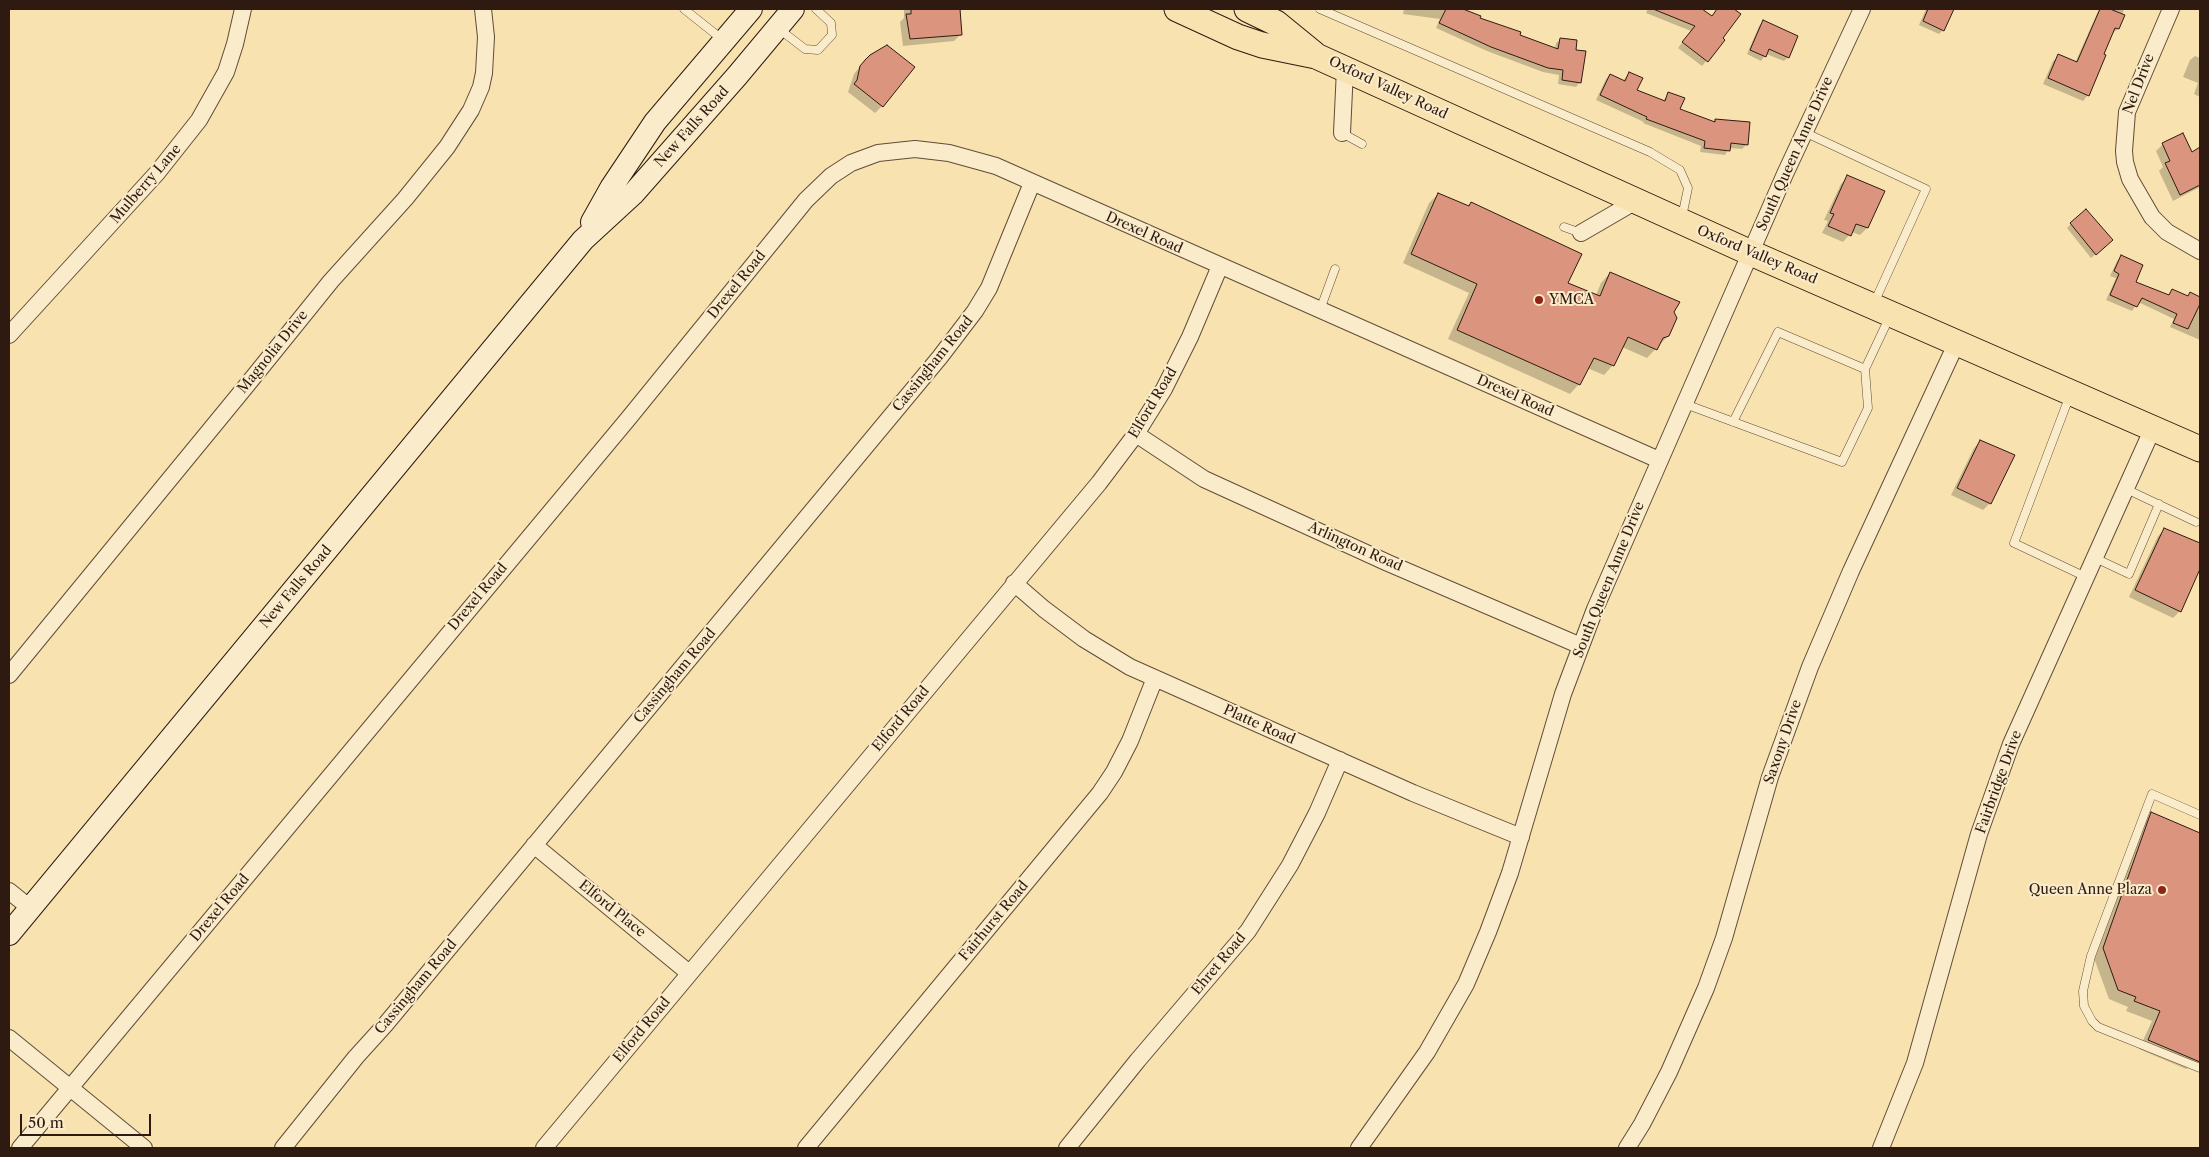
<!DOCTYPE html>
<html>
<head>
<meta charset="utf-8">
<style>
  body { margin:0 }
  #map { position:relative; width:2209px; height:1157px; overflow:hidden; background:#f8e2af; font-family:"Libre Caslon Text",serif }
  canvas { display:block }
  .frame { position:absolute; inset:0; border:10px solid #2f1a11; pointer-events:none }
  .scale { position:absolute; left:20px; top:1114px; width:131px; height:22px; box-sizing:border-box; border:2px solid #2f1a11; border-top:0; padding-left:6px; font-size:15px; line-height:18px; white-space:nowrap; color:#2f1a11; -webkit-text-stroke:4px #faeccb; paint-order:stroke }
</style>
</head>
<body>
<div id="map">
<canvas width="2209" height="1157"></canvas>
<div class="frame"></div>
<div class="scale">50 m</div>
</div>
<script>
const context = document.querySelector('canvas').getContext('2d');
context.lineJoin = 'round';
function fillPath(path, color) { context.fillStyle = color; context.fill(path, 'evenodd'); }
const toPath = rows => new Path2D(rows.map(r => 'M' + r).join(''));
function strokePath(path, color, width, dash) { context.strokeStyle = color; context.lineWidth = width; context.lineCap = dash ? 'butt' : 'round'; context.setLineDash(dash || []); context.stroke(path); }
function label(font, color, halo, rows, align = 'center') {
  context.font = font + ' "Libre Caslon Text",serif'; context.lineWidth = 4; context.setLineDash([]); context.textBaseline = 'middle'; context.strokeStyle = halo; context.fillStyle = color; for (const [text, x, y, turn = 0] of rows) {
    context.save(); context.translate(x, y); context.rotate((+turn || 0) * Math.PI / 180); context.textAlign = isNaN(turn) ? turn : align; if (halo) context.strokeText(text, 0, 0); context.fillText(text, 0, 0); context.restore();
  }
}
const shadow = toPath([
  [904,9,959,9,961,34,954,41,903,46,900,22,904,18],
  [1404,9,1460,9,1479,17,1478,19,1555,49,1556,43,1561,39,1574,51,1580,82,1576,87,1558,84,1559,75,1543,72,1487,51,1436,28,1440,19,1403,14],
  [1648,9,1700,9,1711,17,1718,9,1732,9,1739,15,1721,38,1724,40,1702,66,1678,48,1691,31,1646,13],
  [1926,9,1952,9,1943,30,1939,34,1919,25],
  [2099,9,2124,9,2118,29,2111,34,2088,95,2083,101,2043,84,2053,61,2059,56,2075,63],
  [1763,22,1788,57,1784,61,1766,54,1761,61,1747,54,1759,26],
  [2195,56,2200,58,2200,97,2194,94,2198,83,2183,77,2190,60],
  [863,63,882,106,875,113,848,92,854,74],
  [1629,73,1635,91,1663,101,1669,93,1679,110,1713,123,1715,120,1747,144,1742,149,1729,148,1725,155,1700,152,1701,146,1643,123,1644,122,1596,100,1606,79,1610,75,1623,81],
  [2163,144,2191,153,2198,150,2200,156,2200,187,2173,201,2159,171,2163,167,2156,151],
  [1848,177,1867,228,1860,235,1852,232,1843,242,1822,233,1828,221,1824,220,1841,184],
  [1438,194,1467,207,1471,203,1567,283,1596,295,1601,283,1610,273,1673,312,1668,336,1647,358,1622,347,1613,365,1604,375,1587,368,1579,384,1570,394,1448,339,1469,293,1403,263,1429,203],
  [2071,224,2107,244,2091,258,2067,228],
  [2121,257,2134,282,2167,296,2173,290,2187,297,2191,294,2200,298,2200,340,2170,327,2174,319,2138,302,2132,311,2106,300,2116,278,2110,276,2117,261],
  [1981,441,1990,503,1983,510,1951,495,1974,448],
  [2165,529,2200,544,2200,565,2180,611,2173,618,2129,597,2158,536],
  [2152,813,2200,834,2200,1063,2186,1069,2139,1049,2152,1021,2126,1011,2128,1007,2109,999,2094,958,2142,823]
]);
const building = toPath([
  [911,9,960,9,962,35,910,39,906,14,911,14,911,9],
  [1446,9,1463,9,1481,16,1480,18,1521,32,1520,35,1558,49,1560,38,1577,40,1576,50,1586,51,1581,83,1562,80,1563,70,1548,68,1491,47,1439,23,1446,9],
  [1653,9,1702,9,1712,16,1717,9,1734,9,1741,14,1723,38,1725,40,1708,62,1682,42,1695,26,1653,9],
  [1928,9,1954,9,1944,31,1923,21,1928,9],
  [2100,9,2110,9,2125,15,2119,29,2115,28,2104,54,2106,55,2089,96,2048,78,2058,54,2077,62,2100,9],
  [1763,20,1798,36,1789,58,1769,49,1766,57,1750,50,1763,20],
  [887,45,915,67,883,107,854,84,857,80,860,66,865,60,870,55,887,45],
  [1629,72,1643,78,1637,90,1665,101,1668,92,1685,98,1680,109,1715,122,1715,119,1750,122,1748,145,1731,143,1730,151,1704,148,1705,141,1646,119,1647,117,1600,95,1610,74,1625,81,1629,72],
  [2183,133,2192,152,2200,147,2200,185,2180,195,2165,163,2170,161,2162,143,2183,133],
  [1847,175,1885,191,1868,228,1856,224,1851,236,1828,226,1834,214,1830,213,1847,175],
  [1438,193,1469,206,1471,202,1582,254,1568,283,1600,296,1610,272,1680,302,1674,312,1677,318,1669,336,1663,338,1657,350,1628,337,1614,366,1594,358,1580,385,1457,330,1477,284,1411,254,1438,193],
  [2086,209,2113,240,2096,255,2070,223,2086,209],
  [2121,255,2143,265,2136,282,2169,295,2172,289,2188,296,2190,292,2200,297,2200,304,2188,329,2173,323,2177,314,2142,298,2137,307,2110,295,2119,274,2114,271,2121,255],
  [1980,440,2015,455,1991,504,1957,488,1980,440],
  [2164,528,2200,543,2200,569,2181,612,2135,590,2164,528],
  [2151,812,2200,833,2200,1062,2148,1040,2160,1011,2134,1001,2136,997,2118,990,2103,948,2151,812]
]);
const lane = toPath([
  [684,9,723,40],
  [1320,9,1650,152,1680,170,1688,188,1682,217],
  [779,29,805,49,818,50,832,35,831,23,816,9],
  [1804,132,1926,189,1874,303],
  [1342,133,1362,144],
  [1564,227,1581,233],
  [1320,310,1335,269],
  [2070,395,2014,543,2086,577],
  [1685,404,1842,462,1868,408,1865,369,1890,316],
  [1733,422,1778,332,1865,369],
  [2126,489,2196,522],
  [2095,558,2129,574,2159,504],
  [2200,815,2152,794,2091,956,2083,991,2084,1006,2092,1021,2098,1027,2200,1068]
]);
const street = toPath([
  [2171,9,2127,112,2124,151,2125,162,2130,179,2152,217,2167,232,2200,251],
  [1342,133,1345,69],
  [1581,233,1636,201],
  [9,335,157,173,199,120,226,72,235,44,243,9],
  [1136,434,1204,479,1388,563,1581,646],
  [1014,583,1044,609,1084,639,1130,667,1413,793,1521,837],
  [9,675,247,385,331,281,405,199,447,147,471,110,481,87,484,73,486,37,483,9],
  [534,845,689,973],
  [9,891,30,908],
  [9,1038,144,1148],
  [20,1148,628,419,806,200,831,176,851,163,878,153,915,149,949,153,996,166,1659,460],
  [283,1148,356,1057,385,1025,940,357,975,311,989,288,1032,183],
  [544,1148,1099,483,1136,434,1164,389,1190,337,1220,266],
  [806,1148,1100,793,1114,772,1130,741,1155,678],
  [1067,1148,1138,1060,1248,931,1290,865,1317,813,1340,760],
  [1359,1148,1427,1052,1466,984,1488,932,1510,873,1563,694,1595,609,1785,174,1862,9],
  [1627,1148,1642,1124,1669,1072,1706,988,1724,938,1770,777,1810,667,1851,571,1957,342],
  [1881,1148,1915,1063,1979,834,2011,744,2153,428]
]);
const secondary = toPath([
  [592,222,611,188,655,122,751,9],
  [9,934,583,240,633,194,737,76,793,9]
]);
const primary = toPath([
  [1177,9,1238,37,1262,45,1316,56,1751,253,2200,449],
  [1247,9,1276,23,1314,54]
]);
const markers = [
  [1539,300,5,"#8f2418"],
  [2162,890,5,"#8f2418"]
];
const streetNames = [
  ["Nel Drive",2139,84,-69],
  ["Oxford Valley Road",1388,88,25],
  ["New Falls Road",692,127,-48],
  ["South Queen Anne Drive",1795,154,-66],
  ["Mulberry Lane",146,184,-49],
  ["Drexel Road",1144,233,24],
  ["Oxford Valley Road",1757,255,23],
  ["Drexel Road",737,285,-51],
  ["Magnolia Drive",273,352,-51],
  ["Cassingham Road",933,364,-51],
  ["Drexel Road",1515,396,24],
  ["Elford Road",1153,403,-59],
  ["Arlington Road",1355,547,24],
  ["South Queen Anne Drive",1609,580,-68],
  ["New Falls Road",296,587,-50],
  ["Drexel Road",478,597,-50],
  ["Cassingham Road",675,676,-50],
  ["Elford Road",901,719,-50],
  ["Platte Road",1259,725,24],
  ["Saxony Drive",1783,742,-71],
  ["Fairbridge Drive",1999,782,-70],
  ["Drexel Road",220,908,-50],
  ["Elford Place",612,909,39],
  ["Fairhurst Road",994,921,-50],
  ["Ehret Road",1219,964,-50],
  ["Cassingham Road",416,987,-50],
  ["Elford Road",642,1030,-50]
];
const poiNames = [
  ["YMCA",1549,300],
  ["Queen Anne Plaza",2152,890,"right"]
];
fillPath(shadow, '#0003');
fillPath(building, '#db957e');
strokePath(building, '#2f1a11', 1);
strokePath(lane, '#614c38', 9);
strokePath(street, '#614c38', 18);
strokePath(secondary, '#2f1a11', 24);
strokePath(primary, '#2f1a11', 27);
strokePath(lane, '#faeccb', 8);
strokePath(street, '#faeccb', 16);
strokePath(secondary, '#faeccb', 22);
strokePath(primary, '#f8e2af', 25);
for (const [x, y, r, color] of markers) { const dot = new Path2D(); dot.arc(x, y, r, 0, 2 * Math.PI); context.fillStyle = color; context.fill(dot); strokePath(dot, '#faeccb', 2); }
label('14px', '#2f1a11', '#faeccb', streetNames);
label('14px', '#2f1a11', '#faeccb', poiNames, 'left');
</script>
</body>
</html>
